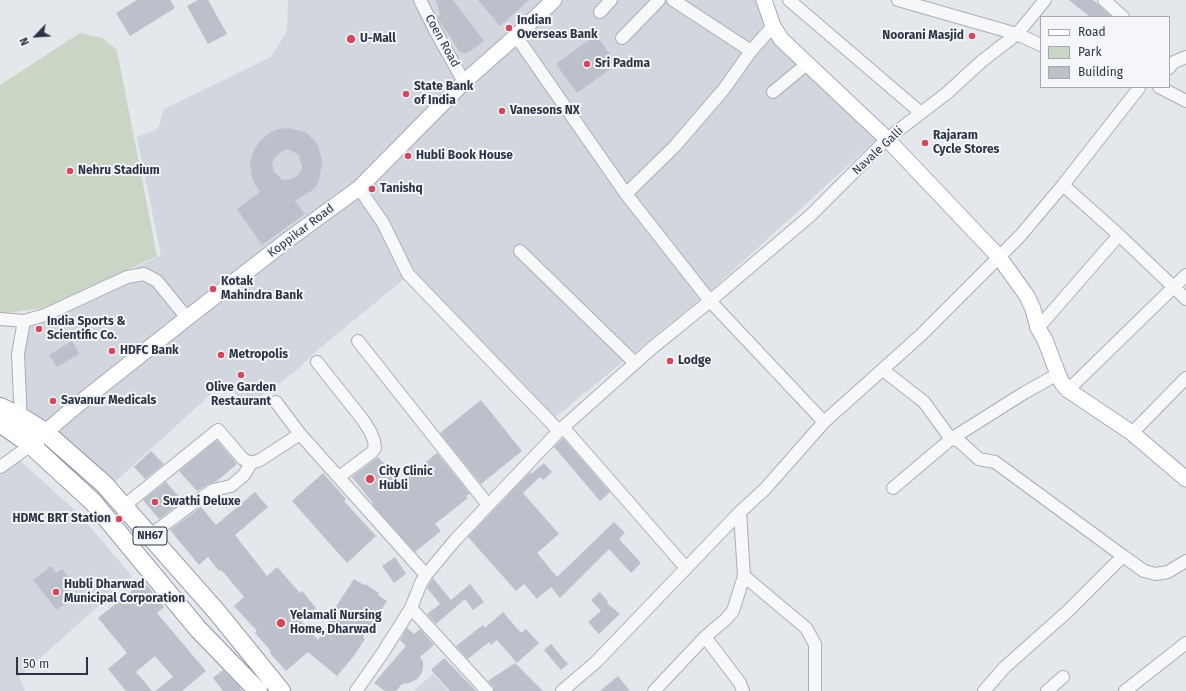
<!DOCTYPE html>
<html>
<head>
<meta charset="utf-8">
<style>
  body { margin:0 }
  #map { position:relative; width:1186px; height:691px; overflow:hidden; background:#e4e7ec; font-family:"Fira Sans",sans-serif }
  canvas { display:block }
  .legend { position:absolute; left:1040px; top:16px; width:130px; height:72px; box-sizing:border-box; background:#f4f6f9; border:1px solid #a4a8b1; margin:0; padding:5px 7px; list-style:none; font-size:12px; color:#2b3445 }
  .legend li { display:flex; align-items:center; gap:8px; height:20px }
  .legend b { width:20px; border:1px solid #a4a8b1 }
  .north { position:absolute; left:16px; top:16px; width:40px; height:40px; -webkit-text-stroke:3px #f4f6f9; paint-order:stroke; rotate:245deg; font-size:11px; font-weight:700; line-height:16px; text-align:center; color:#2b3445 }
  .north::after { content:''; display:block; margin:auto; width:14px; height:18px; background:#2b3445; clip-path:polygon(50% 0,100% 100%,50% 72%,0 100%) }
  .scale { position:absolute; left:16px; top:657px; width:72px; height:18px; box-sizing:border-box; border:2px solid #2b3445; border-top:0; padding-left:5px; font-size:12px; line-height:14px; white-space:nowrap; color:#2b3445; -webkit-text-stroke:3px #f4f6f9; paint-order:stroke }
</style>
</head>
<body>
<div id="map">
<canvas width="1186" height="691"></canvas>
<ul class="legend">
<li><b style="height:5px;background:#fff"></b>Road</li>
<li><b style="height:11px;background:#c9d6c5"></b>Park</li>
<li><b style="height:11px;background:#bbc0ca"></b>Building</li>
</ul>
<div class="north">N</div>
<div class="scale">50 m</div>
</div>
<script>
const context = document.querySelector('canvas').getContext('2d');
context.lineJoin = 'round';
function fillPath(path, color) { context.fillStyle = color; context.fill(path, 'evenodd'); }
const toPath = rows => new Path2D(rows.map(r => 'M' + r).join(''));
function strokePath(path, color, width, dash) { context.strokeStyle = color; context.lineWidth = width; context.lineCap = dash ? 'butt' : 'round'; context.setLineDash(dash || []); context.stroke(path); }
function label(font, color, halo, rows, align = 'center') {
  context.font = font + ' "Fira Sans",sans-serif'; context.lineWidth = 4; context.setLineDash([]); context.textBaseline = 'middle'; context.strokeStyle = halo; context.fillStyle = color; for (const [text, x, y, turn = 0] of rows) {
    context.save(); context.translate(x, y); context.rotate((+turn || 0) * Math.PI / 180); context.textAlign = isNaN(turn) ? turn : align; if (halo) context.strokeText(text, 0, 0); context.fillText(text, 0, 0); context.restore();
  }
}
const built = toPath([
  [288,0,762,0,767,13,878,138,715,287,554,418,414,271,321,347,298,369,248,406,224,382,115,482,57,438,22,405,22,356,32,315,105,283,161,255,137,137,158,129,164,109,271,57,287,31],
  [16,457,78,513,132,576,19,677,25,691,0,691,0,471],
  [433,674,448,691,414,691]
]);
const green = toPath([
  [80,33,102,38,117,50,157,256,50,307,0,314,0,85]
]);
const building = toPath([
  [137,0,170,0,175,8,130,36,116,13],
  [198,0,208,0,227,34,208,44,187,6],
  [436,0,453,0,484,41,469,52,466,53,460,52,437,17,440,15],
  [478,0,529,0,500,26],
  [1069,0,1093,0,1112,17,1090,17],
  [596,35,617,64,577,93,556,64],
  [288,128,305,132,315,141,318,146,322,161,320,176,317,185,311,191,295,201,305,214,262,245,237,209,260,192,253,181,251,172,250,162,253,152,259,142,268,134,277,129],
  [288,149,299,155,302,167,301,171,297,176,292,179,283,180,274,172,272,163,274,158,279,154,282,151],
  [72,341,79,354,57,367,49,355],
  [481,400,522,451,481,484,440,433],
  [563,438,610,492,600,501,554,447],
  [217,440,237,464,217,481,209,484,197,491,179,471],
  [151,451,164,464,145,479,134,467],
  [437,453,470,494,466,496,468,498,435,524,441,531,415,552,372,504,373,503,352,477,378,457,401,482],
  [544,463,552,472,543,480,540,477,523,493,559,534,537,553,557,577,614,522,625,533,619,539,641,563,631,573,609,549,560,598,551,587,537,599,524,584,516,591,468,537,530,472,531,474],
  [323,473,346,499,344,501,376,536,347,563,292,501],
  [166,482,183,501,159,519,143,500],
  [255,492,268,507,235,535,267,576,277,567,300,593,302,591,316,608,301,621,318,640,338,610,335,608,354,579,364,585,365,584,379,593,378,595,387,601,363,637,365,639,353,657,337,676,308,652,286,671,270,653,271,651,255,633,257,631,234,606,244,597,225,574,221,570,219,571,208,557,199,565,170,530,201,507,216,525],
  [395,557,406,574,394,583,382,566],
  [51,566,56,573,62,569,73,583,66,588,73,597,57,610,33,580],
  [433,578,451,600,470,584,484,602,473,610,465,599,436,624,427,614,440,604,427,588],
  [144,581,164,607,157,613,206,671,182,691,155,691,173,677,155,656,136,672,152,691,126,691,108,669,127,653,98,618],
  [600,592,608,602,607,603,620,614,599,634,588,622,601,611,591,600],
  [503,612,521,633,526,629,539,643,517,663,497,640,491,645,489,642,468,659,456,646,483,625,485,628],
  [407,628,414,634,420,629,434,645,420,657,423,662,423,669,421,674,417,679,409,683,402,684,396,691,385,691,374,683,406,646,400,640],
  [551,644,568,664,561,670,544,650],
  [444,658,452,666,476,691,450,691,431,670],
  [515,663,543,691,494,691,493,686,488,681],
  [223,670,239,686,242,691,223,691,213,678],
  [618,676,630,691,600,691]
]);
const minor = toPath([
  [420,0,435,30,464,82],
  [673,0,751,51],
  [789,0,921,113],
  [898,0,1017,34,1041,45],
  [1104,0,1123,17],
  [600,12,611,0],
  [516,36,626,194,710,301,824,422],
  [622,38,659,0],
  [1169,68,1174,62,1186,57],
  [1159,87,1186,101],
  [773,92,808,63],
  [1063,185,1119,235,1186,299],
  [359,188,383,223,408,274,559,431],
  [626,194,675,146,724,89,751,51,773,26],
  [520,251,635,363],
  [0,319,24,321,45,315,127,277,144,274,157,281,187,318],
  [1038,328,1119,235],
  [358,341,488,505],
  [317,362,363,420,371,433,374,441,375,448,371,453,339,477],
  [883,370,924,402,951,439,959,441,979,459,995,462,1123,556],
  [1068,390,1186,275],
  [276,402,300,434,426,575],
  [21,423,18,354,24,321],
  [563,427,686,568],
  [1132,433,1186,378],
  [0,467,31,445],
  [893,488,951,439,1024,393,1058,374],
  [124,506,218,430,243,459,251,463,260,460,300,434],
  [149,536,192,504,213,490,231,486,244,475,251,463],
  [744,576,806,628,815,644,815,691],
  [411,608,487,691],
  [705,637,740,683,743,691],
  [356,691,382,654,411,608,421,583,426,575,456,539,559,431,652,348,710,301,811,215,887,139,947,93,982,61,1017,34,1045,0],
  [562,691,596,662,740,512],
  [654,691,705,637,726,619,733,611,744,576,740,512,765,489,824,422,921,335,1020,236,1063,185,1139,88],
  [984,691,1005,667,1068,611,1123,556,1144,571,1156,574,1168,572,1186,561],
  [1047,691,1063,677],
  [1125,691,1186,643]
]);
const major = toPath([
  [764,0,773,26,781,39,887,139,999,257,1027,296,1033,309,1038,328,1045,340,1058,374,1062,383,1068,390,1132,433,1186,479],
  [38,439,71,410,187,318,289,239,359,188,464,82,516,36,554,0]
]);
const highway = toPath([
  [0,407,21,417,45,432,104,484,217,612,281,691],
  [0,423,31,445,93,502,198,629,258,691]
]);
const markers = [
  [509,28,4,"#d1495b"],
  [972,36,4,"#d1495b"],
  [351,39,5,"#d1495b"],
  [587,64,4,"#d1495b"],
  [406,94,4,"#d1495b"],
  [502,111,4,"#d1495b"],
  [925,143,4,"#d1495b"],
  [408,156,4,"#d1495b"],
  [70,171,4,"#d1495b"],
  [372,189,4,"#d1495b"],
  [213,289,4,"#d1495b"],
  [39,329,4,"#d1495b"],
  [112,351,4,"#d1495b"],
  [221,355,4,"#d1495b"],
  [670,361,4,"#d1495b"],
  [241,375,4,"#d1495b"],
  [53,401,4,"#d1495b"],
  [370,479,5,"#d1495b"],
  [155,502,4,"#d1495b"],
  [119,519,4,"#d1495b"],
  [56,592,4,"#d1495b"],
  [281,623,5,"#d1495b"]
];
const shields = [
  [150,536,34]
];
const shieldNames = [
  ["NH67",150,536]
];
const poiNames = [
  ["Indian",517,21],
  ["Overseas Bank",517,35],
  ["Noorani Masjid",964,36,"right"],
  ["U-Mall",360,39],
  ["Sri Padma",595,64],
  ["State Bank",414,87],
  ["of India",414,101],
  ["Vanesons NX",510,111],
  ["Rajaram",933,136],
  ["Cycle Stores",933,150],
  ["Hubli Book House",416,156],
  ["Nehru Stadium",78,171],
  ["Tanishq",380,189],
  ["Kotak",221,282],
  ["Mahindra Bank",221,296],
  ["India Sports &",47,322],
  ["Scientific Co.",47,336],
  ["HDFC Bank",120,351],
  ["Metropolis",229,355],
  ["Lodge",678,361],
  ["Olive Garden",241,388,"center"],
  ["Restaurant",241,402,"center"],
  ["Savanur Medicals",61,401],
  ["City Clinic",379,472],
  ["Hubli",379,486],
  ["Swathi Deluxe",163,502],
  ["HDMC BRT Station",111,519,"right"],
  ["Hubli Dharwad",64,585],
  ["Municipal Corporation",64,599],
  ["Yelamali Nursing",290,616],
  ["Home, Dharwad",290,630]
];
const streetNames = [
  ["Coen Road",442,41,61],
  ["Navale Galli",878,151,-43],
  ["Koppikar Road",301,231,-37]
];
fillPath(built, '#d2d6de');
fillPath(green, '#c9d6c5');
fillPath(building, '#bbc0ca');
strokePath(minor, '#a9aeb7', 14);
strokePath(major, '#a3abb8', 17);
strokePath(highway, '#8b94a3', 20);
strokePath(minor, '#f7f8fa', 12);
strokePath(major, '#fff', 15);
strokePath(highway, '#fff', 18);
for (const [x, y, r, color] of markers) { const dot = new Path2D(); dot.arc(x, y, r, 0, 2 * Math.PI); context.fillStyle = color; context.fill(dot); strokePath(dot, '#f4f6f9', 1.5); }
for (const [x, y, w] of shields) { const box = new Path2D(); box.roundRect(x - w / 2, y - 9, w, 18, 3); context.fillStyle = '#f4f6f9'; context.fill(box); strokePath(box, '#2b3445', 1); }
label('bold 11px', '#2b3445', null, shieldNames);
label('bold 12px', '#2b3445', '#f4f6f9', poiNames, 'left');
label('12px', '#2b3445', '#f4f6f9', streetNames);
</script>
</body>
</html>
